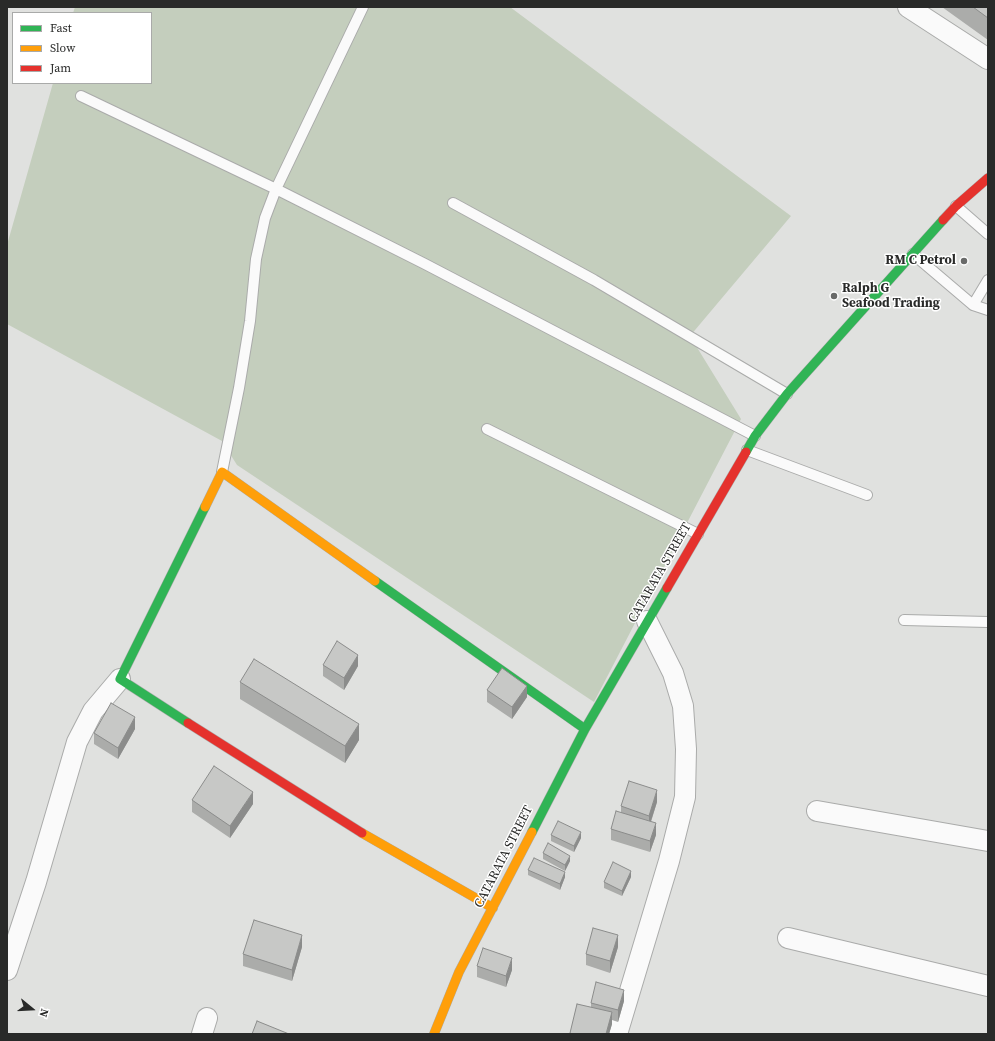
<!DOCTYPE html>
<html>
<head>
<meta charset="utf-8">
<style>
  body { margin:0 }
  #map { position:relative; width:995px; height:1041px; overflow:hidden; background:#e0e1df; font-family:"Source Serif 4",serif }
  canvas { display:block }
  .frame { position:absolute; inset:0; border:8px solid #292a29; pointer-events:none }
  .legend { position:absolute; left:12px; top:12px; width:140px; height:72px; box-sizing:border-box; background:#fff; border:1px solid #a9aaa9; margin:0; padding:5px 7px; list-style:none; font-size:12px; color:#292a29 }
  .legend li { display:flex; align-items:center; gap:8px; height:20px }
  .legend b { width:20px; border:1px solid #a9aaa9 }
  .north { position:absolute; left:12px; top:989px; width:40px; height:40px; -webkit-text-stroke:3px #fff; paint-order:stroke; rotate:108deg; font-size:11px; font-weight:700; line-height:16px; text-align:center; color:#292a29 }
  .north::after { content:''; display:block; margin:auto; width:14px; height:18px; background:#292a29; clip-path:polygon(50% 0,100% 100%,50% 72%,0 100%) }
</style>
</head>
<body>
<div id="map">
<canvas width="995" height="1041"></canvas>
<div class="frame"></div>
<ul class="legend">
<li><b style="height:5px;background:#30b455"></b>Fast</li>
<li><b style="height:5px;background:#ff9f0a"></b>Slow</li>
<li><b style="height:5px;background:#e5322d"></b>Jam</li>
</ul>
<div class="north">N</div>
</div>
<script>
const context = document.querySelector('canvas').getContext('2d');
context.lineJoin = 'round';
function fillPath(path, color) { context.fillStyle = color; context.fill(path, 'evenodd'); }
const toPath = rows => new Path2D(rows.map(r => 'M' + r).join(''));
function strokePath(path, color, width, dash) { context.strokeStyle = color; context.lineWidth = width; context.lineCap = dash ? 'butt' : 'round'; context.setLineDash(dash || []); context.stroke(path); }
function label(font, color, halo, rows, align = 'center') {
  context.font = font + ' "Source Serif 4",serif'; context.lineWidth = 3; context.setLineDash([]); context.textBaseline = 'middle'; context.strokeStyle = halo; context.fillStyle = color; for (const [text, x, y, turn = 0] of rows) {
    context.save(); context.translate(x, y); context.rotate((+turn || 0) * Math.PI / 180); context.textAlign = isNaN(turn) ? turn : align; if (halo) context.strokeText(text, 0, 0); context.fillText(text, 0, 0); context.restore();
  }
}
const green = toPath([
  [75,7,510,7,791,216,690,336,741,419,594,702,237,465,222,441,7,324,7,245,53,83,151,83,151,13,73,13]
]);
const lane = toPath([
  [81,96,276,189,425,264,755,436],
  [453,203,594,280,787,394],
  [956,206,988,234],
  [913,254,973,305,988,310],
  [973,305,988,280],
  [487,429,698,534],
  [747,450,867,495],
  [222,472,239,388,250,321,256,259,265,218,276,189,363,7],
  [904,620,988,622]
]);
const street = toPath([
  [908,7,988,59],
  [817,811,988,841],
  [788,938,988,986],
  [7,970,36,882,77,742,93,711,120,679],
  [202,1034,207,1018],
  [617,1034,669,861,685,797,686,749,683,706,673,673,647,621]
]);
const fast = toPath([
  [746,452,755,436,787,394,943,220],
  [375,581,585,729],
  [188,723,120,679,205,507],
  [532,832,585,729,667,588]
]);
const slow = toPath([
  [205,507,222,472,375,581],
  [362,833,493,908],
  [434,1034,459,972,532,832]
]);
const jam = toPath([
  [943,220,956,206,988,178],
  [667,588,746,452],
  [188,723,362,833]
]);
const wall = toPath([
  [942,7,988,7,988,40],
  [323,665,358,666,344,690,323,676],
  [240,682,359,740,345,763,240,699],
  [487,690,527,697,512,719,487,702],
  [135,729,118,759,94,744,94,733],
  [192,800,253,804,230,838,192,812],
  [657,802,651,822,656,835,650,852,611,840,611,829,621,812,621,806],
  [551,835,581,838,574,852,551,841],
  [543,853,570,861,565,871,543,859],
  [528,870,565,877,560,890,528,875],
  [631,877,622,896,604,888,604,882],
  [302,947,292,981,243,966,243,954],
  [618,947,610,973,586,965,586,954],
  [477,966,512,970,506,987,477,977],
  [624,1001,618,1022,612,1020,612,1024,609,1034,570,1034,577,1004,591,1008,591,1003]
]);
const shadedWall = toPath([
  [358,655,358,666,344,690,344,678],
  [527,686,527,697,512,719,512,707],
  [135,717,135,729,118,759,118,748],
  [359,724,359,740,345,763,345,746],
  [657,790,657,802,649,827,649,816],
  [253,792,253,804,230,838,230,826],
  [656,823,656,835,650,852,650,841],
  [581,832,581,838,574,852,574,846],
  [570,856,570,861,565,871,565,865],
  [631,871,631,877,622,896,622,891],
  [565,872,565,877,560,890,560,884],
  [302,935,302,947,292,981,292,970],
  [618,935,618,947,610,973,610,961],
  [512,958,512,970,506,987,506,976],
  [624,990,624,1001,618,1022,618,1010],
  [612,1012,612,1024,609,1034,606,1034]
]);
const building = toPath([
  [973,7,988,7,988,18,973,7],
  [337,641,358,655,344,678,323,665,337,641],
  [254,659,359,724,345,746,240,682,254,659],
  [502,668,527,686,512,707,487,690,502,668],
  [111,703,135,717,118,748,94,733,111,703],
  [214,766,253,792,230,826,192,800,214,766],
  [629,781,657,790,649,816,621,806,629,781],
  [616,811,656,823,650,841,611,829,616,811],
  [558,821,581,832,574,846,551,835,558,821],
  [548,843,570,856,565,865,543,853,548,843],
  [534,858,565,872,560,884,528,870,534,858],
  [613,862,631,871,622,891,604,882,613,862],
  [254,920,302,935,292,970,243,954,254,920],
  [593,928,618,935,610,961,586,954,593,928],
  [483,948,512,958,506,976,477,966,483,948],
  [596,982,624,990,618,1010,591,1003,596,982],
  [577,1004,612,1012,606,1034,573,1034,570,1033,577,1004],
  [257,1021,289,1034,252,1034,257,1021]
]);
const markers = [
  [964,261,4,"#696a69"],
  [834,296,4,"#696a69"]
];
const poiNames = [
  ["RM C Petrol",956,261],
  ["Ralph G",842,289,"left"],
  ["Seafood Trading",842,304,"left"]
];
const streetNames = [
  ["CATARATA STREET",660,573,-60],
  ["CATARATA STREET",504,857,-63]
];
fillPath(green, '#c4cebd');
strokePath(lane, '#aaabaa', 12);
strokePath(street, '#aaabaa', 22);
strokePath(fast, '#aaabaa', 10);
strokePath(slow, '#aaabaa', 10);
strokePath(jam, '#aaabaa', 10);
strokePath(lane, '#fafafa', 10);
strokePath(street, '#fafafa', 20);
strokePath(fast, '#30b455', 9);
strokePath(slow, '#ff9f0a', 9);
strokePath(jam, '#e5322d', 9);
fillPath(wall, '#abacaa');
fillPath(shadedWall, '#8b8c8b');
fillPath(building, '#c7c8c6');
strokePath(building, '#8b8c8b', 1);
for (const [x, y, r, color] of markers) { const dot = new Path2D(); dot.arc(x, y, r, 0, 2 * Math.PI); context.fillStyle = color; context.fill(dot); strokePath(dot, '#fff', 1.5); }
label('bold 13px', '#292a29', '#fff', poiNames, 'right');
label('13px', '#292a29', '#fff', streetNames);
</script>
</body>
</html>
